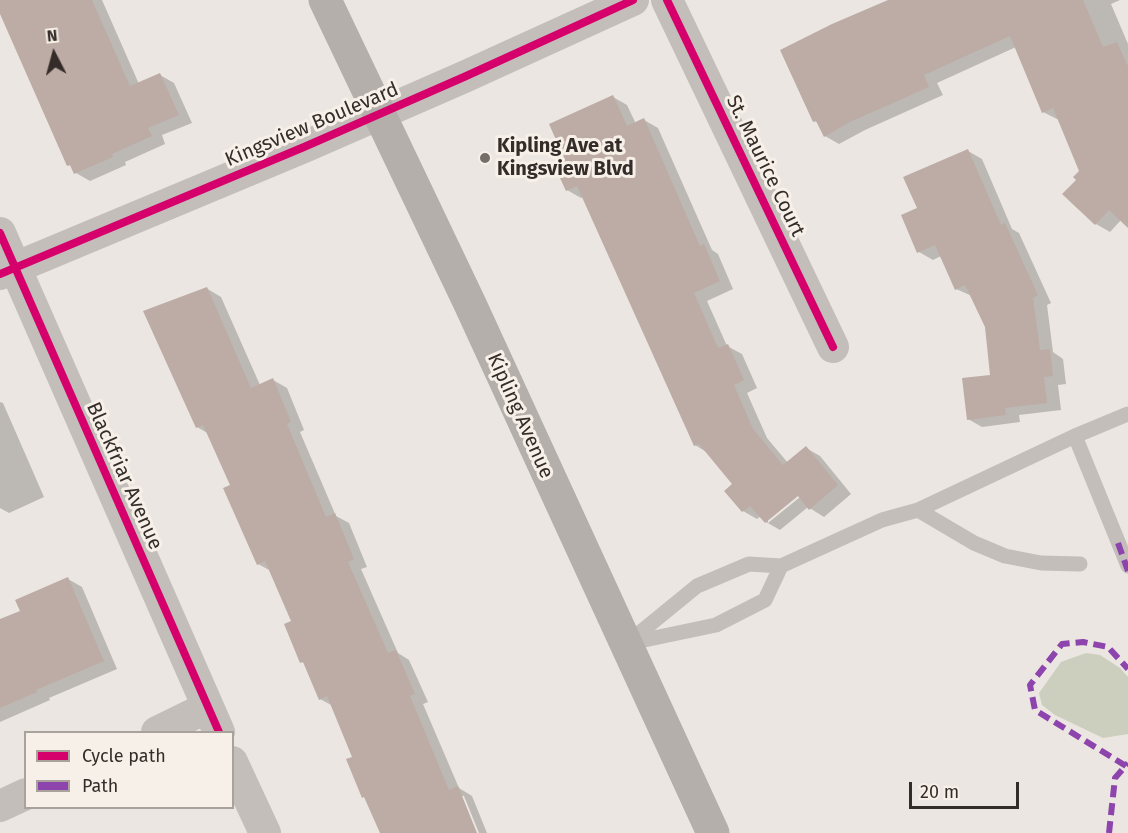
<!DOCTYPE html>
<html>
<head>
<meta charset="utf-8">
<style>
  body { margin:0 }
  #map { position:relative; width:1128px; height:833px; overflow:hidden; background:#ebe6e1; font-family:"Fira Sans",sans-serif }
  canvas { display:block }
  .legend { position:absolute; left:24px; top:731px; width:210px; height:78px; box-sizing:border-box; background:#f7f0e8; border:2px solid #a9a29c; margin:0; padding:8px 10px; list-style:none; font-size:18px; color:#342c29 }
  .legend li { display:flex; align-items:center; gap:12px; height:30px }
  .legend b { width:30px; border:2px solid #a9a29c }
  .north { position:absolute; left:24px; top:24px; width:60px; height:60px; -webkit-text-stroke:4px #f7f0e8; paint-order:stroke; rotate:354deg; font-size:16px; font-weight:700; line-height:24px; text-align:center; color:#342c29 }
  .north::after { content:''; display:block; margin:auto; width:21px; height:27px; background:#342c29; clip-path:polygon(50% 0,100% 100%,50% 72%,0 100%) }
  .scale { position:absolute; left:909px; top:782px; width:110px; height:27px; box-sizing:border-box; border:3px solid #342c29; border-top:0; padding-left:8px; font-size:18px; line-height:21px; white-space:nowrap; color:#342c29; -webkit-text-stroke:4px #f7f0e8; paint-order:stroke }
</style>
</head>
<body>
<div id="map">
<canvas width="1128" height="833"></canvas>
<ul class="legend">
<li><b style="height:8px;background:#d6006c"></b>Cycle path</li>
<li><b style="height:8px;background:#8e44ad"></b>Path</li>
</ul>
<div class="north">N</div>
<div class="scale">20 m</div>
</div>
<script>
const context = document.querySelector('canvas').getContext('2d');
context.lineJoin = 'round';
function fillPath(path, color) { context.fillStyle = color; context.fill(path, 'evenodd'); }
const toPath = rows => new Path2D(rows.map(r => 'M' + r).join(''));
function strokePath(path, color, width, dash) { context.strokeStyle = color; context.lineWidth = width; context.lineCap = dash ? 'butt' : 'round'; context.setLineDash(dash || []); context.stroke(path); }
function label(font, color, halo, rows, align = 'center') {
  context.font = font + ' "Fira Sans",sans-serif'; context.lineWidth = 6; context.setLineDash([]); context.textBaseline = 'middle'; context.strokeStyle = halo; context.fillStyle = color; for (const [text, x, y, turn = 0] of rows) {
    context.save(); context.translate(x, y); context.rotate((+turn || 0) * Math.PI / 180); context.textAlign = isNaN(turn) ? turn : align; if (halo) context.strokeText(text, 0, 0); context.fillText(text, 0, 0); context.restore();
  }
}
const green = toPath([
  [1086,653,1100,655,1120,668,1128,677,1128,734,1103,738,1055,715,1042,705,1039,693,1061,662]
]);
const shadow = toPath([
  [0,0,102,0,139,84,160,75,174,83,192,123,162,135,165,144,125,162,126,165,90,181,76,173,73,167,69,165,0,8],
  [894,0,1120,0,1111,4,1128,44,1128,226,1121,220,1110,232,1096,224,1078,180,1081,171,1059,120,1043,112,1016,47,937,83,943,95,865,130,839,144,825,136,819,123,814,121],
  [613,97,627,105,636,124,644,120,658,128,712,250,718,254,733,289,707,301,727,346,742,354,757,388,747,393,767,438,788,463,806,448,820,456,851,494,824,517,808,507,780,530,766,522,761,516,757,519,743,511,734,485,708,453,695,445,584,196,581,198,567,190,567,161],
  [803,490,805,493,768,523,768,519],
  [968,151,982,159,1012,229,1019,233,1051,303,1047,305,1053,352,1063,359,1066,384,1058,385,1061,410,1019,415,1020,422,982,427,968,419,992,376,986,327,972,296,956,289,941,256,933,260,919,252,919,209],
  [206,288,221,297,260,385,273,380,287,388,304,430,300,432,336,516,349,523,367,567,361,569,398,653,409,660,428,702,423,704,459,788,472,796,487,833,479,833,464,796,460,796,476,833,381,833,354,758,333,706,320,699,306,664,302,662,293,622,271,571,258,564,232,486,209,434,197,427],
  [0,402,3,403,44,497,9,513,0,508],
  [68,579,82,587,117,669,49,698,50,700,0,722,0,621,22,611]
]);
const building = toPath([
  [0,0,92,0,130,86,160,73,179,115,148,128,152,136,112,154,113,157,74,174,70,165,67,166,0,14],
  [888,0,1083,0,1103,47,1117,42,1128,66,1128,228,1109,210,1095,225,1062,194,1076,180,1073,177,1079,171,1053,108,1042,113,1010,36,924,75,929,87,850,122,824,137,816,121,813,122,780,50,832,24],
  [613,95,627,126,644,118,700,246,704,244,720,281,694,293,718,348,728,344,744,380,734,385,753,429,783,465,806,446,838,485,809,510,798,496,765,523,750,506,742,512,724,491,732,484,699,444,694,446,577,186,566,191,554,165,565,160,549,124],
  [968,149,1001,225,1005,223,1038,295,1033,298,1040,350,1050,349,1053,376,1044,377,1047,403,1005,408,1006,415,967,420,962,378,990,375,985,327,965,285,955,290,935,245,917,253,901,215,917,208,903,177],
  [207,287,251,388,273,378,291,422,287,424,326,517,335,513,354,559,348,562,388,653,396,650,415,694,410,696,449,790,458,786,477,833,380,833,364,797,362,798,346,759,352,757,327,696,319,700,303,662,300,663,284,624,291,621,265,561,257,565,223,488,230,485,203,425,196,428,143,311],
  [68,577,104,661,36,690,37,692,0,708,0,619,20,611,15,600]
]);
const lane = toPath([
  [1075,436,1128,566],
  [918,510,974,543,1005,556,1041,563,1080,564],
  [630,643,716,625,765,600,781,566],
  [626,644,697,586,749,564,781,566,882,520,918,510,1075,436,1128,414]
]);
const street = toPath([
  [667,0,833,347],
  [0,233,219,732],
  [0,274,304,147,464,77,633,0],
  [157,732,208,707],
  [232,762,265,833],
  [0,806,26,794]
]);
const secondary = toPath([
  [325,0,470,304,713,833]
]);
const quiet = toPath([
  [1118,543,1128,571],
  [1126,766,1035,710,1030,685,1062,644,1083,642,1108,647,1128,669],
  [1109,833,1115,778,1128,763]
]);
const cycleway = toPath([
  [667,0,833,347],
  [0,233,219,732],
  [0,274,304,147,464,77,633,0]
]);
const markers = [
  [485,158,6,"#746d69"]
];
const streetNames = [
  ["Kingsview Boulevard",312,125,-23],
  ["St. Maurice Court",765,166,64],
  ["Kipling Avenue",520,416,66],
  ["Blackfriar Avenue",124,476,66]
];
const poiNames = [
  ["Kipling Ave at",497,146],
  ["Kingsview Blvd",497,169]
];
fillPath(green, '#cccfbd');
fillPath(shadow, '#0003');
fillPath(building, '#bcaca5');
strokePath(lane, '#c3beba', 15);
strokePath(street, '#c3beba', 32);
strokePath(secondary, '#b4afab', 33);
strokePath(quiet, '#8e44ad', 6, [12, 6]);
strokePath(cycleway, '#d6006c', 8);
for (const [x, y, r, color] of markers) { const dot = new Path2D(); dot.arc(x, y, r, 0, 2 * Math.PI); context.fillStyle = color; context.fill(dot); strokePath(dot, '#f7f0e8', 2); }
label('20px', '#342c29', '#f7f0e8', streetNames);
label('bold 20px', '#342c29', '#f7f0e8', poiNames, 'left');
</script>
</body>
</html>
